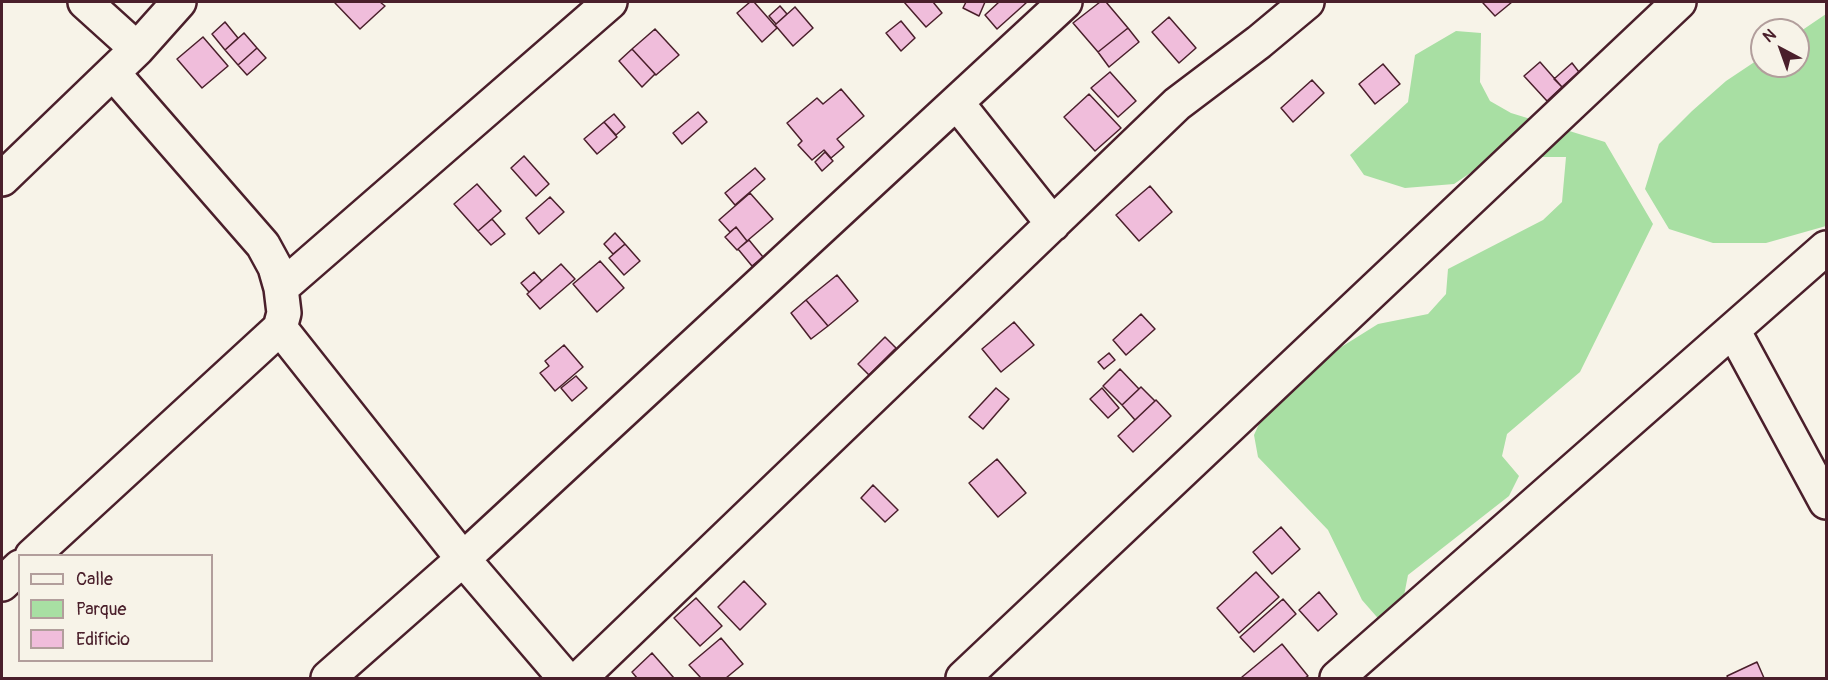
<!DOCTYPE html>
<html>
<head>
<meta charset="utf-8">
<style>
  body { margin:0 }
  #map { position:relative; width:1828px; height:680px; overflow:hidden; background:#f7f3e8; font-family:Pangolin,sans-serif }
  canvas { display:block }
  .frame { position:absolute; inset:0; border:3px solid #4a1f2b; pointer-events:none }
  .legend { position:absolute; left:18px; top:554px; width:195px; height:108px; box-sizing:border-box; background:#f7f3e8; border:2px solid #b29e9c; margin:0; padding:8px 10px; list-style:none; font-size:18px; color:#4a1f2b }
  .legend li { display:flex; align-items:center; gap:12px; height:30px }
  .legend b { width:30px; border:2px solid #b29e9c }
  .north { position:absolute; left:1750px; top:18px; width:60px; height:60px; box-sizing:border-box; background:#f7f3e8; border:2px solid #b29e9c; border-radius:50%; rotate:319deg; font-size:16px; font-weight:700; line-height:24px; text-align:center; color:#4a1f2b }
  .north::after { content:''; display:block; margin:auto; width:21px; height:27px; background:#4a1f2b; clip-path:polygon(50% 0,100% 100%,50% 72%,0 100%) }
</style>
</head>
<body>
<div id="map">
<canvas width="1828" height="680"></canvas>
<div class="frame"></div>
<ul class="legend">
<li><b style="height:8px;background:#f7f3e8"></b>Calle</li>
<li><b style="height:16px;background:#a8dfa3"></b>Parque</li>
<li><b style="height:16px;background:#f0bddb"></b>Edificio</li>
</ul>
<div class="north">N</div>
</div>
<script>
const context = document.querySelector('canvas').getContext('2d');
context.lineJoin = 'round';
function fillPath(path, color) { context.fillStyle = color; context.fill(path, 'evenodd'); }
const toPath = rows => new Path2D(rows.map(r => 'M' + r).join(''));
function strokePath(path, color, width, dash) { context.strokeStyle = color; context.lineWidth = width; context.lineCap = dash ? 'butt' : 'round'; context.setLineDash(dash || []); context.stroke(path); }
const green = toPath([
  [1826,14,1826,226,1766,243,1713,243,1669,229,1645,189,1659,144,1692,111,1726,81,1762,57,1762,66,1798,66,1798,33],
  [1456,31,1481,33,1480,82,1490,101,1511,113,1605,142,1653,224,1580,372,1507,434,1502,456,1519,476,1509,496,1408,575,1397,632,1390,632,1362,600,1328,530,1258,457,1254,435,1264,413,1338,349,1378,324,1428,314,1446,294,1448,269,1543,220,1562,202,1566,157,1494,157,1454,184,1405,188,1364,175,1350,155,1408,102,1415,55]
]);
const building = toPath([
  [337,2,380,2,385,6,360,29,335,3,337,2],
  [750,2,754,2,777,28,762,42,737,13,750,2],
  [904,2,933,2,942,13,926,27,904,2],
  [966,2,985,2,979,16,963,8,966,2],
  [999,2,1024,2,1026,3,997,29,985,15,999,2],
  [1100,2,1106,2,1128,28,1098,52,1073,23,1100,2],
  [1485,2,1512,2,1495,16,1483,3,1485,2],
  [780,6,787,14,776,24,769,16,780,6],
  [795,7,813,28,793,46,775,25,795,7],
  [1169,17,1196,48,1179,63,1152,32,1169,17],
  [901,21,915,38,901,51,886,33,901,21],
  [225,22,238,38,225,50,212,34,225,22],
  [1128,28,1139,42,1109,67,1098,52,1128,28],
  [655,29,679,55,656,75,632,49,655,29],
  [244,33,257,48,238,65,225,50,244,33],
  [203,37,228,66,202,88,177,59,203,37],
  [257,48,266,58,247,75,238,65,257,48],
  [632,49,655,74,642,87,619,61,632,49],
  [1540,62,1562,87,1547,101,1524,76,1540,62],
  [1572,63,1579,72,1562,87,1554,79,1572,63],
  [1383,64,1400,84,1375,104,1359,84,1383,64],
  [1110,72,1136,101,1118,117,1091,88,1110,72],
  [1312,80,1324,93,1293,122,1281,108,1312,80],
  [841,89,864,116,837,139,844,147,831,158,824,150,812,160,798,145,802,141,787,123,817,98,823,104,841,89],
  [1089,94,1121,128,1095,151,1064,117,1089,94],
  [698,112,707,122,682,144,673,133,698,112],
  [614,114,625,127,616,135,604,122,614,114],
  [604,122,617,137,597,154,584,139,604,122],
  [825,152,833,161,822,171,815,162,825,152],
  [524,156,549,184,536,196,511,168,524,156],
  [755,168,765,179,735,205,725,193,755,168],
  [477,184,501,211,478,231,454,204,477,184],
  [1150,186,1172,212,1139,241,1116,215,1150,186],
  [750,193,773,219,747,241,736,227,730,232,719,220,750,193],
  [550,197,564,212,539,234,526,218,550,197],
  [492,219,505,234,491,245,478,231,492,219],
  [736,227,747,241,737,250,725,237,736,227],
  [615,233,625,244,613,254,604,244,615,233],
  [749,240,763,257,752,266,738,249,749,240],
  [625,244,640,261,624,275,609,258,625,244],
  [600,261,624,288,597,312,573,284,600,261],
  [561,264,575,279,540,309,527,294,561,264],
  [534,272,542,281,529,292,521,283,534,272],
  [837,275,858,301,828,326,806,300,837,275],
  [806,300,828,326,811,339,791,313,806,300],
  [1141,314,1155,329,1126,355,1113,340,1141,314],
  [1014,322,1034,345,1001,372,982,349,1014,322],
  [885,337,896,348,869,375,858,364,885,337],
  [564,345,583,367,555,391,540,373,549,366,545,361,564,345],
  [1109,353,1115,360,1104,369,1098,362,1109,353],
  [1120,369,1139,389,1122,405,1103,386,1120,369],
  [576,376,587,388,572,401,561,388,576,376],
  [1141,387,1155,401,1135,420,1122,405,1141,387],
  [996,388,1009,399,983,429,969,417,996,388],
  [1102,388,1119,408,1108,418,1090,399,1102,388],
  [1156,400,1171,416,1133,452,1118,436,1156,400],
  [997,459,1026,493,998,517,969,483,997,459],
  [873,485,898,510,885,522,861,498,873,485],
  [1281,527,1300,549,1272,574,1253,552,1281,527],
  [1256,572,1279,597,1239,633,1217,608,1256,572],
  [744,581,766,604,740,630,718,607,744,581],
  [1319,592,1337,614,1318,631,1299,610,1319,592],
  [696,598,722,626,700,646,674,618,696,598],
  [1283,599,1296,614,1254,652,1240,637,1283,599],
  [721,638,743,664,726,678,701,678,689,665,721,638],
  [1282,644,1308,676,1305,678,1244,678,1242,677,1282,644],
  [652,653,674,678,637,678,632,672,652,653],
  [1757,662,1764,678,1728,678,1727,676,1757,662]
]);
const minor = toPath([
  [85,2,137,49],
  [113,73,263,245,275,267,281,288,284,313,280,328,463,559,565,678],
  [957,103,1053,224],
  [2,179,137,49,179,2],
  [281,288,610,2],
  [1733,330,1826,502],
  [32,556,280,328],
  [2,584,20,567],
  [328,678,463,559,1065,2],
  [580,678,1177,104,1259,42,1307,2],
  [963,678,1679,2],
  [1337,678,1826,248]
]);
fillPath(green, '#a8dfa3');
fillPath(building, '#f0bddb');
strokePath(building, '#4a1f2b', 1.5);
strokePath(minor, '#4a1f2b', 38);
strokePath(minor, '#f7f3e8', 33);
</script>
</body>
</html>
